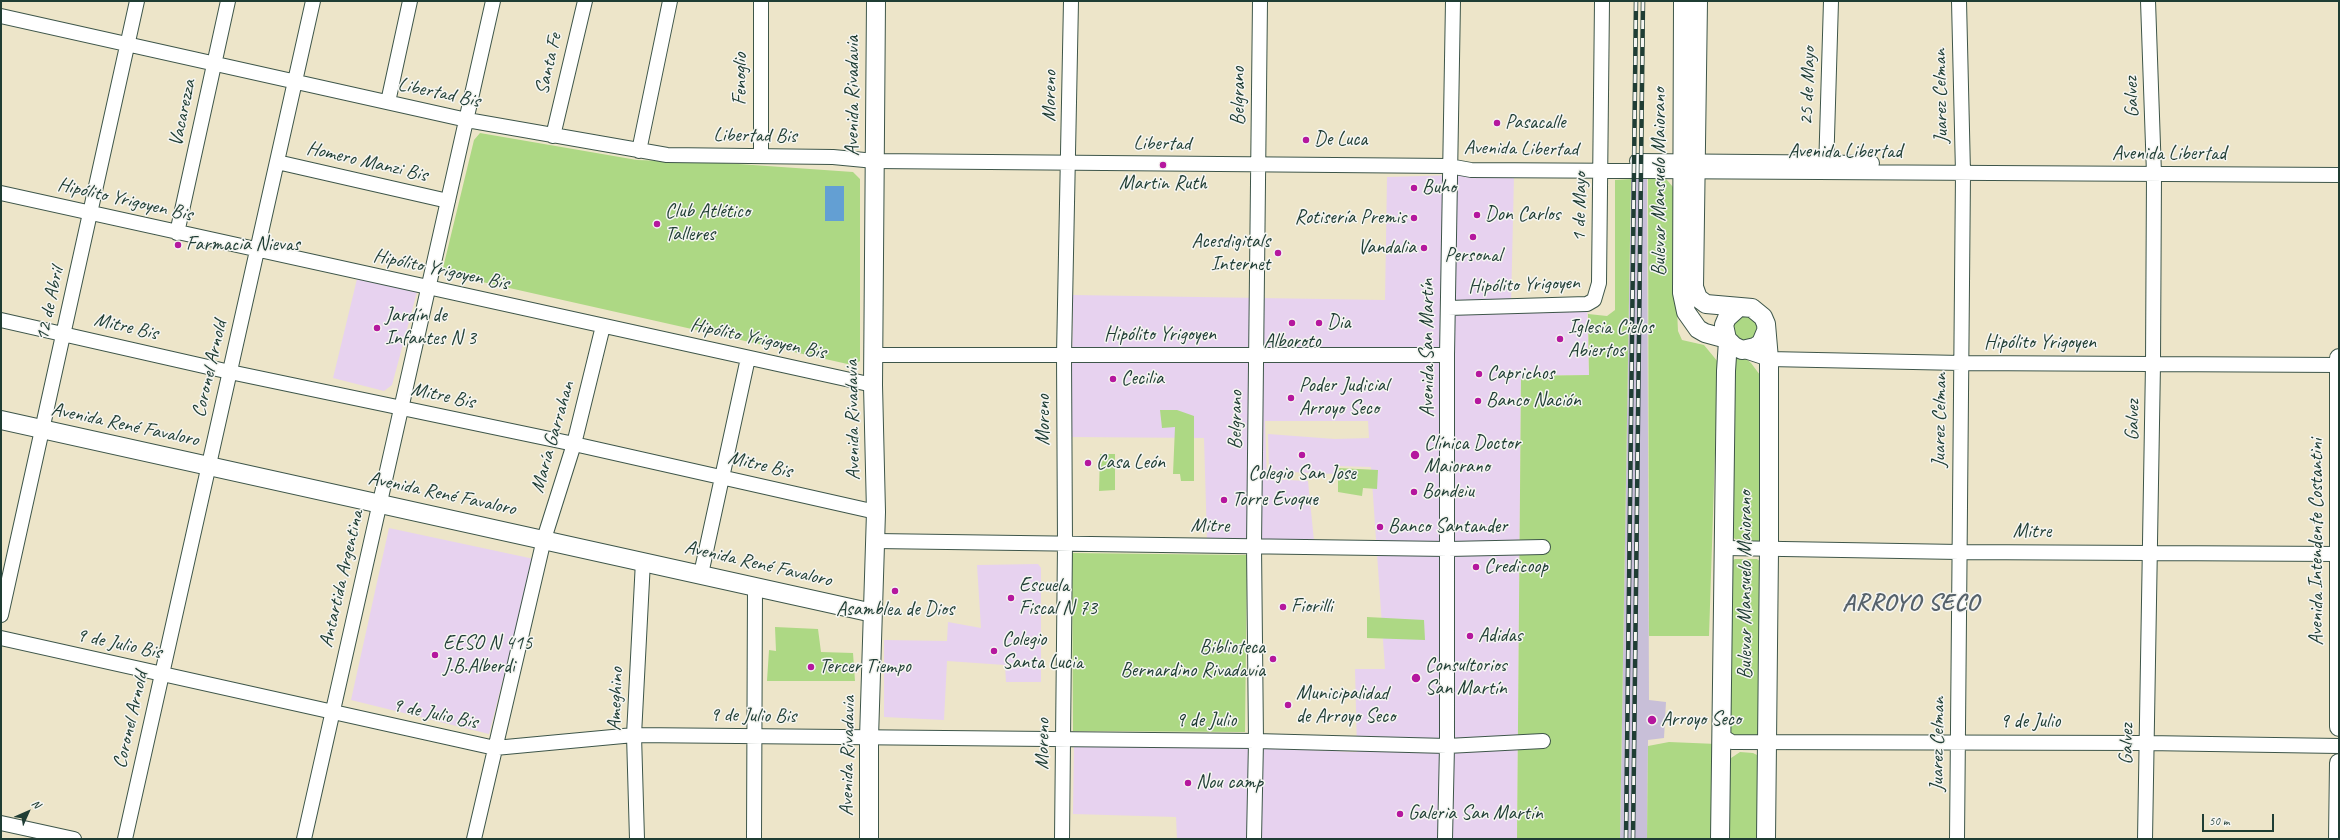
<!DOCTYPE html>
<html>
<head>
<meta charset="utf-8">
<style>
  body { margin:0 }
  #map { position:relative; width:2340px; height:840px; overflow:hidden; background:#ede5c9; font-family:Caveat,sans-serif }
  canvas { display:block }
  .frame { position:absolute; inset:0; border:2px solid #1f3d34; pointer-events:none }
  .north { position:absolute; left:8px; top:792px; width:40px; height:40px; -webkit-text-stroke:3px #f6f6f2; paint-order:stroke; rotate:45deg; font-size:11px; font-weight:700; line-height:16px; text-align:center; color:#1f3d34 }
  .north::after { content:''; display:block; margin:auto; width:14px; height:18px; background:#1f3d34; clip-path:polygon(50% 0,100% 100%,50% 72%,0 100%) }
  .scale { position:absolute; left:2202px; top:814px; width:72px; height:18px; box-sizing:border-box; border:2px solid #1f3d34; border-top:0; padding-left:5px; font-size:12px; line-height:14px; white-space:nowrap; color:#1f3d34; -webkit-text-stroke:3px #f6f6f2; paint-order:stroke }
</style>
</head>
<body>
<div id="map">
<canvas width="2340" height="840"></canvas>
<div class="frame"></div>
<div class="north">N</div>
<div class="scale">50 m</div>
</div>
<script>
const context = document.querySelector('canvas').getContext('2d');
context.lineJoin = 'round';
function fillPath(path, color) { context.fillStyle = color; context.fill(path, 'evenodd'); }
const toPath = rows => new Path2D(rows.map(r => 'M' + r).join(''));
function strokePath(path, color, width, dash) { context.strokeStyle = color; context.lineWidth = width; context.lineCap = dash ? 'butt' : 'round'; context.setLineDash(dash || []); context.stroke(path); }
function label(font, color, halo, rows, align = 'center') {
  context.font = font + ' Caveat,sans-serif'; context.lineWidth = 3; context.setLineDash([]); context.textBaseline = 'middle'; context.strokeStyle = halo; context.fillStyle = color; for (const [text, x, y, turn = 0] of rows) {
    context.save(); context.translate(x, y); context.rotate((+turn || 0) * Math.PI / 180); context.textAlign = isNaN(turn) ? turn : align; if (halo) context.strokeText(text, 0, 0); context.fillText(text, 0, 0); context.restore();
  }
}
const built = toPath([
  [1494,174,1514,175,1511,306,1587,304,1589,375,1521,376,1517,839,1177,839,1176,817,1073,814,1074,740,1357,752,1355,669,1385,669,1371,467,1335,466,1334,474,1269,471,1268,434,1335,439,1369,438,1368,421,1265,421,1267,479,1308,481,1314,541,1207,540,1204,438,1071,437,1073,295,1385,300,1387,177],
  [357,279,417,292,392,385,384,391,333,378],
  [389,528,534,559,489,734,351,700],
  [1038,564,1041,568,1041,682,1006,682,1005,665,947,661,944,720,884,717,884,640,947,641,948,622,981,628,977,565]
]);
const industrial = toPath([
  [1631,179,1647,179,1649,700,1666,702,1664,738,1648,740,1647,839,1620,839]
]);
const green = toPath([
  [480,133,637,160,724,163,853,172,860,179,860,361,852,365,447,274,443,268,474,140],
  [1631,179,1620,839,1517,839,1521,376,1589,375,1588,314,1607,316,1615,310,1615,180],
  [1648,179,1666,179,1673,187,1672,289,1677,310,1678,331,1682,340,1704,345,1718,362,1709,636,1649,636],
  [1743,312,1760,325,1752,341,1738,340,1730,324],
  [1736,357,1744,357,1751,363,1760,375,1763,389,1761,540,1756,542,1740,542,1732,537,1731,361],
  [1160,410,1177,410,1194,416,1194,481,1181,481,1180,474,1173,474,1175,427,1162,428],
  [1100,454,1115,454,1115,490,1099,491],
  [1338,468,1378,470,1377,489,1363,488,1362,496,1338,492],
  [1072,553,1247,555,1245,732,1073,731],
  [1735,559,1757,559,1761,562,1759,736,1740,738,1728,733,1730,562],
  [1367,617,1424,620,1425,640,1367,638],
  [775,627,818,629,821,652,853,653,855,681,767,681,769,650,776,651],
  [1669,742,1717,744,1716,839,1647,839,1648,746],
  [1740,752,1753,753,1759,756,1761,839,1724,839,1727,773,1731,758]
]);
const water = toPath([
  [825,186,844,186,844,221,825,221]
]);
const minor = toPath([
  [761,1,761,156],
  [1,16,467,120,667,155,833,157,875,161,1449,166,1471,170,2339,175],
  [388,102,410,1],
  [553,136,585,1],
  [639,151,670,1],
  [1637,161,1872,163],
  [277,162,448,201],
  [1826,171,1831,1],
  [1,193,873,385],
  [177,233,228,1],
  [1448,308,1587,304,1594,300,1599,283,1602,1],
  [1,320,230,372,574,444,876,512],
  [1742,350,1769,359,1961,363,2339,365],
  [874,355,1447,355],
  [876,541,1448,549,1543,547],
  [1725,548,1959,552,2339,554],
  [701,574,748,358],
  [1,615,137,1],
  [1,638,495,748,634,735,1256,741,1447,746,1543,741],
  [1722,736,1732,742,2146,743,2339,746],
  [1,823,74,839],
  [125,839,313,1],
  [304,839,493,1],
  [474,839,544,539,574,444,603,326],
  [637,839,634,735,643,561],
  [754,839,755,586],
  [1062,839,1065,544,1064,355,1071,1],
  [1254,839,1256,741,1254,546,1260,1],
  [1445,839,1447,746,1447,355,1453,1],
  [1957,839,1963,173,1959,1],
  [2145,839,2153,364,2154,174,2148,1]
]);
const major = toPath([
  [1683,1,1682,293,1686,312,1698,329,1705,333,1727,339],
  [1698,1,1694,287,1698,298,1706,304,1752,308,1763,317,1766,324,1769,359,1769,550,1766,839],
  [1738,308,1727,318,1724,325,1727,339,1734,346,1742,350,1755,347,1761,343,1766,331],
  [2339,358,2339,727],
  [1,420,873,613],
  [869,839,869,738,876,512,873,385,876,1],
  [1720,839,1726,371,1728,341],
  [2338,839,2339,763]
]);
const rail = toPath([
  [1626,839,1636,1],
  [1633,839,1643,1]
]);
const markers = [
  [1497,123,4,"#b5179e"],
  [1306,140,4,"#b5179e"],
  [1163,165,4,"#b5179e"],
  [1414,188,4,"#b5179e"],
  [1477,215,4,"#b5179e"],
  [1414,218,4,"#b5179e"],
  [657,224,4,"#b5179e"],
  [1473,237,4,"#b5179e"],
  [178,245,4,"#b5179e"],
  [1424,248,4,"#b5179e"],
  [1278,253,4,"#b5179e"],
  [1292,323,4,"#b5179e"],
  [1319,323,4,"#b5179e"],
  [377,328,4,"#b5179e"],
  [1560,339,4,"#b5179e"],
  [1479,374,4,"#b5179e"],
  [1113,379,4,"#b5179e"],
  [1291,398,4,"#b5179e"],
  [1478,401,4,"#b5179e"],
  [1302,455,4,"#b5179e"],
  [1415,455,5,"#b5179e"],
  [1088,463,4,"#b5179e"],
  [1414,492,4,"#b5179e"],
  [1224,500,4,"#b5179e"],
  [1380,527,4,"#b5179e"],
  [1476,567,4,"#b5179e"],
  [895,591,4,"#b5179e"],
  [1011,598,4,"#b5179e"],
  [1283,607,4,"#b5179e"],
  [1470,636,4,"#b5179e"],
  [994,651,4,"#b5179e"],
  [435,655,4,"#b5179e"],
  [1273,659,4,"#b5179e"],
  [811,667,4,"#b5179e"],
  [1416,678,5,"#b5179e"],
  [1288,705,4,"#b5179e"],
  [1652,720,5,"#b5179e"],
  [1188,783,4,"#b5179e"],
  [1400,814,4,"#b5179e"]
];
const streetNames = [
  ["Santa Fe",549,64,-77],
  ["Fenoglio",741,79,-90],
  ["25 de Mayo",1808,86,-88],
  ["Libertad Bis",439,93,12],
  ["Avenida Rivadavia",853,96,-90],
  ["Moreno",1050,96,-89],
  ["Belgrano",1239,96,-90],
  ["Juarez Celman",1941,96,-91],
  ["Galvez",2132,97,-92],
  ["Vacarezza",183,113,-78],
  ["Libertad Bis",755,136,1],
  ["Libertad",1162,144,1],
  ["Avenida Libertad",1521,149,1],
  ["Avenida Libertad",1845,152],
  ["Avenida Libertad",2169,154],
  ["Homero Manzi Bis",367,162,13],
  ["Bulevar Mansuelo Maiorano",1660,182,-90],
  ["Hipólito Yrigoyen Bis",125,200,13],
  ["1 de Mayo",1580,207,-89],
  ["Hipólito Yrigoyen Bis",441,270,12],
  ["Hipólito Yrigoyen",1524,285,-2],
  ["12 de Abril",50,304,-78],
  ["Mitre Bis",126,327,13],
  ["Hipólito Yrigoyen",1160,335],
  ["Hipólito Yrigoyen Bis",758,339,12],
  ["Hipólito Yrigoyen",2040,343],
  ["Avenida San Martín",1428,348,-90],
  ["Coronel Arnold",210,369,-77],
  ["Mitre Bis",443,396,12],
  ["Avenida Rivadavia",853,420,-91],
  ["Moreno",1044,420,-90],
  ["Belgrano",1236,420,-89],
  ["Juarez Celman",1940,420,-89],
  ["Galvez",2133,420,-89],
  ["Avenida René Favaloro",125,425,12],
  ["María Garrahan",553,437,-74],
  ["Mitre Bis",760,465,13],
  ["Avenida René Favaloro",442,494,12],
  ["Mitre",1210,526,1],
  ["Mitre",2032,532],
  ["Avenida Intendente Costantini",2317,542,-90],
  ["Avenida René Favaloro",758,564,13],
  ["Antartida Argentina",342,579,-77],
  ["Bulevar Mansuelo Maiorano",1746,585,-90],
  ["9 de Julio Bis",119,644,12],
  ["Ameghino",616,699,-88],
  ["9 de Julio Bis",435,714,12],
  ["9 de Julio Bis",753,716,1],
  ["Coronel Arnold",131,720,-77],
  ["9 de Julio",1206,721],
  ["9 de Julio",2030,722],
  ["Moreno",1043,744,-89],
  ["Juarez Celman",1938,744,-89],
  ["Galvez",2127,744,-89],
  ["Avenida Rivadavia",848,756,-89]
];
const poiNames = [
  ["Pasacalle",1505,123],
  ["De Luca",1314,140],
  ["Martin Ruth",1163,184,"center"],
  ["Buho",1422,188],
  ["Club Atlético",665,212],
  ["Talleres",665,235],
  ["Don Carlos",1485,215],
  ["Rotisería Premis",1406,218,"right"],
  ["Acesdigitals",1270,242,"right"],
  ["Internet",1270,265,"right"],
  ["Farmacia Nievas",186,245],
  ["Vandalia",1416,248,"right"],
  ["Personal",1473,256,"center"],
  ["Jardín de",385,316],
  ["Infantes N 3",385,339],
  ["Dia",1327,323],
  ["Iglesia Cielos",1568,328],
  ["Abiertos",1568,351],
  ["Alboroto",1292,342,"center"],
  ["Caprichos",1487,374],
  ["Cecilia",1121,379],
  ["Poder Judicial",1299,386],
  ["Arroyo Seco",1299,409],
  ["Banco Nación",1486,401],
  ["Clínica Doctor",1424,444],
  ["Maiorano",1424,467],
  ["Casa León",1096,463],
  ["Colegio San Jose",1302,474,"center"],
  ["Bondeiu",1422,492],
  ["Torre Evoque",1232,500],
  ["Banco Santander",1388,527],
  ["Credicoop",1484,567],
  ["Escuela",1019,586],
  ["Fiscal N 73",1019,609],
  ["Fiorilli",1291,607],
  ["Asamblea de Dios",895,610,"center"],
  ["Adidas",1478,636],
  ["Colegio",1002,640],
  ["Santa Lucia",1002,663],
  ["EESO N 415",443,644],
  ["J.B.Alberdi",443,667],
  ["Biblioteca",1265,648,"right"],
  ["Bernardino Rivadavia",1265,671,"right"],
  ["Consultorios",1425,666],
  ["San Martín",1425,689],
  ["Tercer Tiempo",819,667],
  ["Municipalidad",1296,694],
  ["de Arroyo Seco",1296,717],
  ["Arroyo Seco",1661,720],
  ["Nou camp",1196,783],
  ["Galeria San Martín",1408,814]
];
const districtNames = [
  ["ARROYO SECO",1911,604]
];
fillPath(built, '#e7d2ef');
fillPath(industrial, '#c8bfd8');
fillPath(green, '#add884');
fillPath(water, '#639fd3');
strokePath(minor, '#3e564a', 16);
strokePath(major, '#3e564a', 20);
strokePath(minor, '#fff', 14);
strokePath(major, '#fff', 18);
strokePath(rail, '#1f3d34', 4.5);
strokePath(rail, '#f6f6f2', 3, [9]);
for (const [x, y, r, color] of markers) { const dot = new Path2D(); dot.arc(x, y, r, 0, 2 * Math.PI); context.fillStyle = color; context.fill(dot); strokePath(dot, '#f6f6f2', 1.5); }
label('20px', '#1f3d34', '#f6f6f2', streetNames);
label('20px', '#1f3d34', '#f6f6f2', poiNames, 'left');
context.letterSpacing = '1px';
label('bold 24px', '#56626b', '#f6f6f2', districtNames);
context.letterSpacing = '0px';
</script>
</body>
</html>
